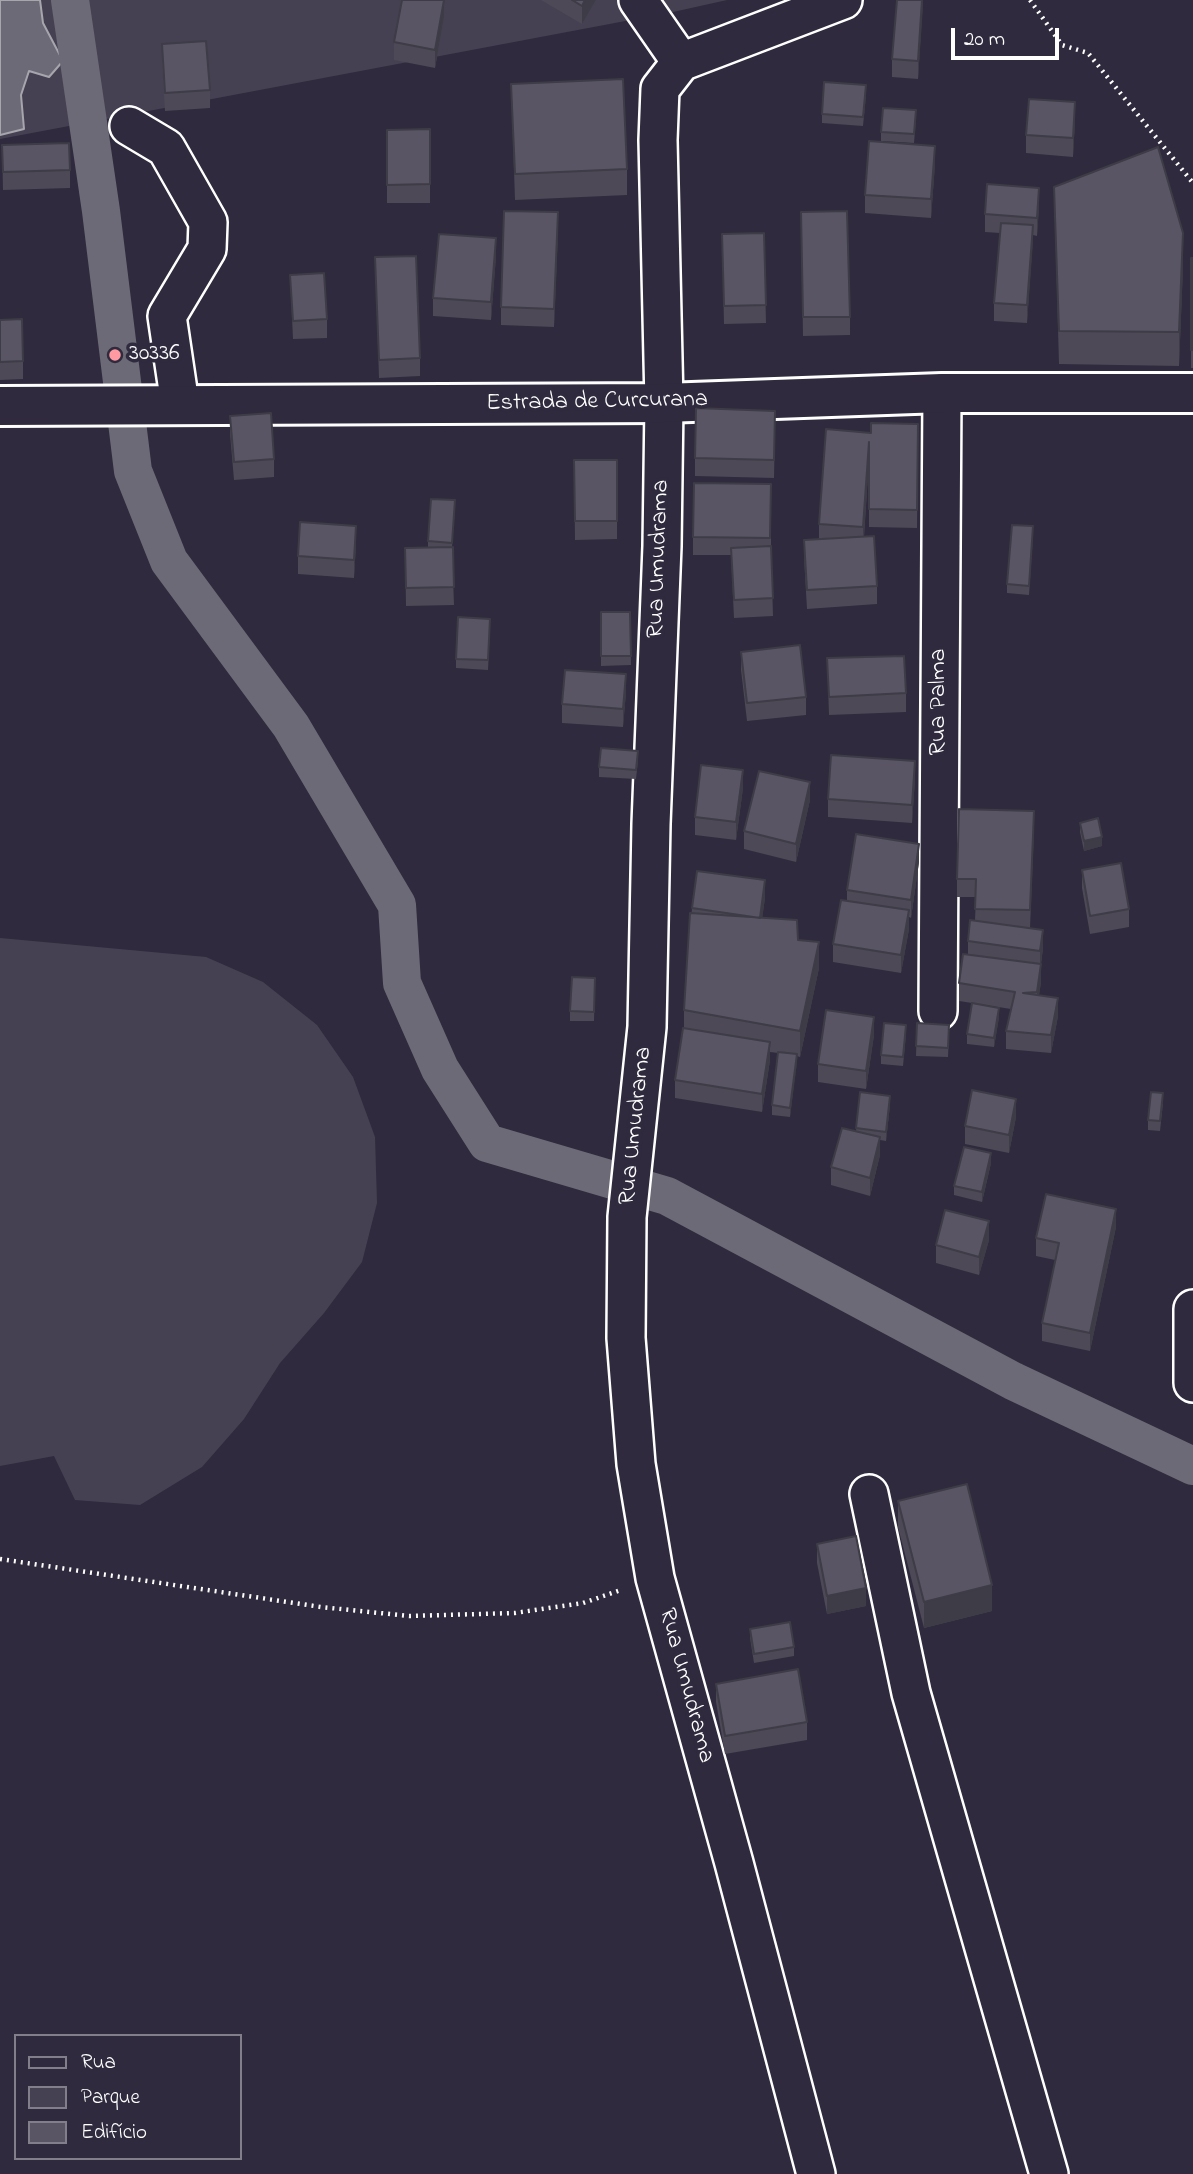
<!DOCTYPE html>
<html>
<head>
<meta charset="utf-8">
<style>
  body { margin:0 }
  #map { position:relative; width:1193px; height:2174px; overflow:hidden; background:#2f2a3d; font-family:"Indie Flower",sans-serif }
  canvas { display:block }
  .legend { position:absolute; left:14px; top:2034px; width:228px; height:126px; box-sizing:border-box; background:#2f2a3d; border:2px solid #827f8b; margin:0; padding:9px 12px; list-style:none; font-size:21px; color:#fff }
  .legend li { display:flex; align-items:center; gap:14px; height:35px }
  .legend b { width:35px; border:2px solid #827f8b }
  .scale { position:absolute; left:951px; top:28px; width:108px; height:32px; box-sizing:border-box; border:4px solid #fff; border-top:0; padding-left:9px; font-size:21px; line-height:24px; white-space:nowrap; color:#fff; -webkit-text-stroke:5px #2f2a3d; paint-order:stroke }
</style>
</head>
<body>
<div id="map">
<canvas width="1193" height="2174"></canvas>
<ul class="legend">
<li><b style="height:9px;background:#2f2a3d"></b>Rua</li>
<li><b style="height:19px;background:#464152"></b>Parque</li>
<li><b style="height:19px;background:#595564"></b>Edifício</li>
</ul>
<div class="scale">20 m</div>
</div>
<script>
const context = document.querySelector('canvas').getContext('2d');
context.lineJoin = 'round';
function fillPath(path, color) { context.fillStyle = color; context.fill(path, 'evenodd'); }
const toPath = rows => new Path2D(rows.map(r => 'M' + r).join(''));
function strokePath(path, color, width, dash) { context.strokeStyle = color; context.lineWidth = width; context.lineCap = dash ? 'butt' : 'round'; context.setLineDash(dash || []); context.stroke(path); }
function label(font, color, halo, rows, align = 'center') {
  context.font = font + ' "Indie Flower",sans-serif'; context.lineWidth = 7; context.setLineDash([]); context.textBaseline = 'middle'; context.strokeStyle = halo; context.fillStyle = color; for (const [text, x, y, turn = 0] of rows) {
    context.save(); context.translate(x, y); context.rotate((+turn || 0) * Math.PI / 180); context.textAlign = isNaN(turn) ? turn : align; if (halo) context.strokeText(text, 0, 0); context.fillText(text, 0, 0); context.restore();
  }
}
const green = toPath([
  [0,0,727,0,673,12,0,139],
  [0,938,206,957,263,982,317,1025,353,1077,375,1137,377,1203,362,1262,324,1313,280,1363,244,1419,202,1467,140,1505,75,1500,54,1456,0,1466]
]);
const water = toPath([
  [0,0,40,0,43,23,63,61,49,77,29,71,21,95,24,129,0,135,0,0]
]);
const canal = toPath([
  [70,0,101,211,133,471,169,561,291,726,397,905,402,983,440,1069,487,1143,667,1196,1013,1381,1193,1466]
]);
const path = toPath([
  [1030,0,1062,45,1088,53,1193,183],
  [0,1559,321,1607,409,1616,515,1613,583,1603,621,1590]
]);
const minor = toPath([
  [638,0,681,62],
  [681,62,660,89,658,140,664,403,662,546,651,824,647,1027,627,1217,626,1338,636,1464,655,1578,734,1863,816,2174],
  [681,62,843,0],
  [129,126,166,148,208,222,207,249,167,316,180,404],
  [938,1011,942,393],
  [1193,1309,1193,1383],
  [869,1494,911,1693,1049,2174]
]);
const primary = toPath([
  [0,406,664,403,942,393,1193,393]
]);
const wall = toPath([
  [541,0,596,0,582,24],
  [923,0,918,79,892,77,892,59],
  [444,17,435,68,394,60,394,42],
  [162,44,210,90,210,108,165,111,162,62],
  [511,84,627,169,627,195,515,200],
  [866,95,863,126,822,123,822,114],
  [916,119,914,143,881,141,881,132],
  [1075,120,1073,157,1026,153,1026,135],
  [430,129,430,203,387,203,387,130],
  [2,145,70,170,70,188,3,190],
  [935,164,931,218,865,213,865,195],
  [1054,187,1183,267,1179,366,1059,364],
  [1039,207,1037,236,1033,235,1027,323,994,321,994,303,1000,233,985,232,985,214],
  [801,212,850,317,850,335,803,336],
  [558,230,554,327,501,325,501,307],
  [764,233,766,323,724,324,722,234],
  [496,256,491,320,433,316,433,298],
  [375,257,420,358,420,376,379,378],
  [1191,258,1193,258,1193,368,1191,368],
  [290,275,327,319,327,338,293,339],
  [0,320,23,361,23,379,0,380],
  [230,416,274,459,274,477,234,480,230,434],
  [918,424,917,528,869,527,869,460,864,537,877,586,877,604,807,609,804,558,804,540,819,539,819,524,871,433],
  [775,429,774,478,695,476,695,458],
  [574,460,617,460,617,539,575,540],
  [771,484,771,546,773,616,734,618,731,555,693,555,693,537],
  [455,509,452,547,454,605,406,606,405,548,428,548,428,541],
  [1033,536,1029,595,1007,593,1007,584],
  [356,544,354,578,298,574,298,556],
  [601,612,630,612,631,665,601,666],
  [490,628,488,670,456,668,456,659],
  [741,652,806,697,806,715,747,721,741,670],
  [827,658,906,693,906,712,829,715],
  [626,692,623,727,562,723,562,704],
  [638,760,636,779,599,777,599,767],
  [915,779,912,823,828,817,828,799],
  [743,788,736,840,695,835,695,817],
  [810,800,796,862,744,849,744,831],
  [1080,823,1102,846,1084,851,1080,832],
  [1034,830,1030,928,1043,948,1041,964,1041,982,1039,995,1058,1016,1051,1053,1006,1049,1006,1031,1011,1009,959,1001,959,983,968,955,968,941,975,920,976,897,957,897,957,879],
  [919,862,911,918,909,917,909,929,901,973,833,962,833,944,847,901,847,890],
  [1082,870,1129,909,1129,927,1090,934,1082,888],
  [765,898,762,918,798,940,819,968,800,1057,797,1056,790,1117,772,1115,772,1105,778,1053,770,1052,770,1060,762,1112,675,1098,675,1080,684,1028,684,1010,692,908],
  [595,978,594,1021,570,1021,570,1011],
  [999,1017,994,1047,967,1044,967,1034],
  [917,1023,949,1034,948,1057,916,1056],
  [906,1034,903,1066,881,1064,881,1055],
  [874,1035,866,1089,818,1082,818,1064],
  [860,1092,890,1105,886,1141,880,1140,880,1155,870,1196,831,1185,831,1167,856,1131],
  [1163,1103,1160,1131,1148,1130,1148,1120],
  [1016,1117,1009,1153,965,1144,965,1126],
  [991,1163,982,1202,954,1195,954,1186],
  [1116,1227,1090,1351,1042,1341,1042,1323,1055,1260,1036,1256,1036,1238],
  [989,1240,979,1275,936,1263,936,1245],
  [898,1501,992,1611,924,1628,898,1527],
  [817,1544,866,1606,827,1614,817,1563],
  [750,1629,794,1647,794,1656,754,1663,750,1638],
  [716,1684,807,1722,807,1740,725,1754,716,1702]
]);
const shadedWall = toPath([
  [444,0,444,17,435,68,435,50],
  [585,0,596,0,582,24,582,6],
  [922,0,923,7,918,79,918,61],
  [1075,102,1075,120,1073,157,1073,138],
  [935,146,935,164,931,218,931,199],
  [1039,188,1039,207,1037,236,1037,218],
  [558,212,558,230,554,327,554,309],
  [1033,225,1033,243,1027,323,1027,305],
  [1183,233,1183,267,1179,366,1179,332],
  [496,238,496,256,491,320,491,302],
  [869,442,869,460,863,546,863,527],
  [356,526,356,544,354,578,354,560],
  [626,674,626,692,623,727,623,709],
  [915,761,915,779,912,823,912,805],
  [743,770,743,788,736,840,736,822],
  [810,782,810,800,796,862,796,844],
  [1102,837,1102,846,1084,851,1084,841],
  [919,844,919,862,911,918,911,900],
  [765,880,765,898,760,936,760,918],
  [909,910,909,929,901,973,901,955],
  [1043,930,1043,948,1040,969,1040,951],
  [819,942,819,968,800,1057,800,1031],
  [1041,964,1041,982,1037,1010,1037,992],
  [1058,998,1058,1016,1051,1053,1051,1035],
  [999,1008,999,1017,994,1047,994,1038],
  [874,1017,874,1035,866,1089,866,1071],
  [770,1042,770,1060,762,1112,762,1094],
  [797,1054,797,1063,790,1117,790,1108],
  [890,1096,890,1105,886,1141,886,1132],
  [1016,1099,1016,1117,1009,1153,1009,1135],
  [880,1137,880,1155,870,1196,870,1178],
  [991,1153,991,1163,982,1202,982,1192],
  [1116,1209,1116,1227,1090,1351,1090,1333],
  [989,1221,989,1240,979,1275,979,1257],
  [992,1585,992,1611,924,1628,924,1602],
  [866,1588,866,1606,827,1614,827,1596]
]);
const building = toPath([
  [402,0,444,0,435,50,394,42,402,0],
  [572,0,585,0,582,6,572,0],
  [897,0,922,0,918,61,892,59,897,0],
  [206,41,210,90,165,93,162,44,206,41],
  [623,79,627,169,515,174,511,84,623,79],
  [824,82,866,85,863,117,822,114,824,82],
  [1029,99,1075,102,1073,138,1026,135,1029,99],
  [883,108,916,110,914,134,881,132,883,108],
  [430,129,430,184,387,185,387,130,430,129],
  [869,141,935,146,931,199,865,195,869,141],
  [69,143,70,170,3,172,2,145,69,143],
  [1158,147,1183,233,1179,332,1059,331,1054,187,1158,147],
  [987,184,1039,188,1037,218,985,214,987,184],
  [504,211,558,212,554,309,501,307,504,211],
  [847,211,850,317,803,317,801,212,847,211],
  [1001,223,1033,225,1027,305,994,303,1001,223],
  [764,233,766,305,724,306,722,234,764,233],
  [439,234,496,238,491,302,433,298,439,234],
  [416,256,420,358,379,360,375,257,416,256],
  [1191,258,1193,258,1193,350,1191,350,1191,258],
  [324,273,327,319,293,321,290,275,324,273],
  [22,319,23,361,0,362,0,320,22,319],
  [696,408,775,411,774,460,695,458,696,408],
  [271,413,274,459,234,462,230,416,271,413],
  [871,423,918,424,917,510,869,509,869,442,863,527,819,524,826,429,871,433,871,423],
  [574,460,617,460,617,521,575,521,574,460],
  [694,483,771,484,770,538,693,537,694,483],
  [431,499,455,500,452,543,428,541,431,499],
  [300,522,356,526,354,560,298,556,300,522],
  [1012,525,1033,526,1029,586,1007,584,1012,525],
  [874,536,877,586,807,590,804,540,874,536],
  [771,546,773,598,734,600,731,548,771,546],
  [453,547,454,587,406,588,405,548,453,547],
  [601,612,630,612,631,656,601,656,601,612],
  [458,617,490,619,488,660,456,659,458,617],
  [800,645,806,697,747,703,741,652,800,645],
  [904,656,906,693,829,697,827,658,904,656],
  [565,670,626,674,623,709,562,704,565,670],
  [601,748,638,751,636,770,599,767,601,748],
  [831,755,915,761,912,805,828,799,831,755],
  [701,765,743,770,736,822,695,817,701,765],
  [759,771,810,782,796,844,744,831,759,771],
  [959,809,1034,811,1030,910,975,909,976,879,957,879,959,809],
  [1098,818,1102,837,1084,841,1080,823,1098,818],
  [856,834,919,844,911,900,847,890,856,834],
  [1121,863,1129,909,1090,916,1082,870,1121,863],
  [697,871,765,880,760,918,692,908,697,871],
  [841,900,909,910,901,955,833,944,841,900],
  [690,913,797,920,798,940,819,942,800,1031,684,1010,690,913],
  [970,920,1043,930,1040,951,968,941,970,920],
  [963,954,1041,964,1037,992,1023,993,1058,998,1051,1035,1006,1031,1015,992,959,983,963,954],
  [572,977,595,978,594,1012,570,1011,572,977],
  [972,1003,999,1008,994,1038,967,1034,972,1003],
  [826,1010,874,1017,866,1071,818,1064,826,1010],
  [884,1023,906,1025,903,1057,881,1055,884,1023],
  [917,1023,949,1025,948,1048,916,1046,917,1023],
  [683,1028,770,1042,762,1094,675,1080,683,1028],
  [778,1052,797,1054,790,1108,772,1105,778,1052],
  [972,1090,1016,1099,1009,1135,965,1126,972,1090],
  [860,1092,890,1096,886,1132,856,1128,860,1092],
  [1151,1092,1163,1093,1160,1121,1148,1120,1151,1092],
  [842,1128,880,1137,870,1178,831,1167,842,1128],
  [964,1147,991,1153,982,1192,954,1186,964,1147],
  [1046,1194,1116,1209,1090,1333,1042,1323,1059,1243,1036,1238,1046,1194],
  [945,1210,989,1221,979,1257,936,1245,945,1210],
  [967,1484,992,1585,924,1602,898,1501,967,1484],
  [856,1536,866,1588,827,1596,817,1544,856,1536],
  [790,1622,794,1647,754,1654,750,1629,790,1622],
  [798,1669,807,1722,725,1736,716,1684,798,1669]
]);
const markers = [
  [115,355,7,"#ff9aa2"]
];
const poiNames = [
  ["30336",129,355]
];
const streetNames = [
  ["Estrada de Curcurana",597,403,-1],
  ["Rua Umudrama",660,559,-88],
  ["Rua Palma",940,702,-90],
  ["Rua Umudrama",637,1126,-84],
  ["Rua Umudrama",685,1686,75]
];
fillPath(green, '#464152');
fillPath(water, '#6d6a77');
strokePath(water, '#a7a6ad', 2);
strokePath(canal, '#6d6a77', 38);
strokePath(minor, '#fff', 42);
strokePath(primary, '#fff', 44);
strokePath(path, '#fff', 4.5, [2, 5]);
strokePath(minor, '#2f2a3d', 37);
strokePath(primary, '#2f2a3d', 38);
fillPath(wall, '#4d4956');
fillPath(shadedWall, '#3e3c46');
fillPath(building, '#595564');
strokePath(building, '#3e3c46', 2);
for (const [x, y, r, color] of markers) { const dot = new Path2D(); dot.arc(x, y, r, 0, 2 * Math.PI); context.fillStyle = color; context.fill(dot); strokePath(dot, '#2f2a3d', 2.5); }
label('24px', '#fff', '#2f2a3d', poiNames, 'left');
label('24px', '#fff', '#2f2a3d', streetNames);
</script>
</body>
</html>
